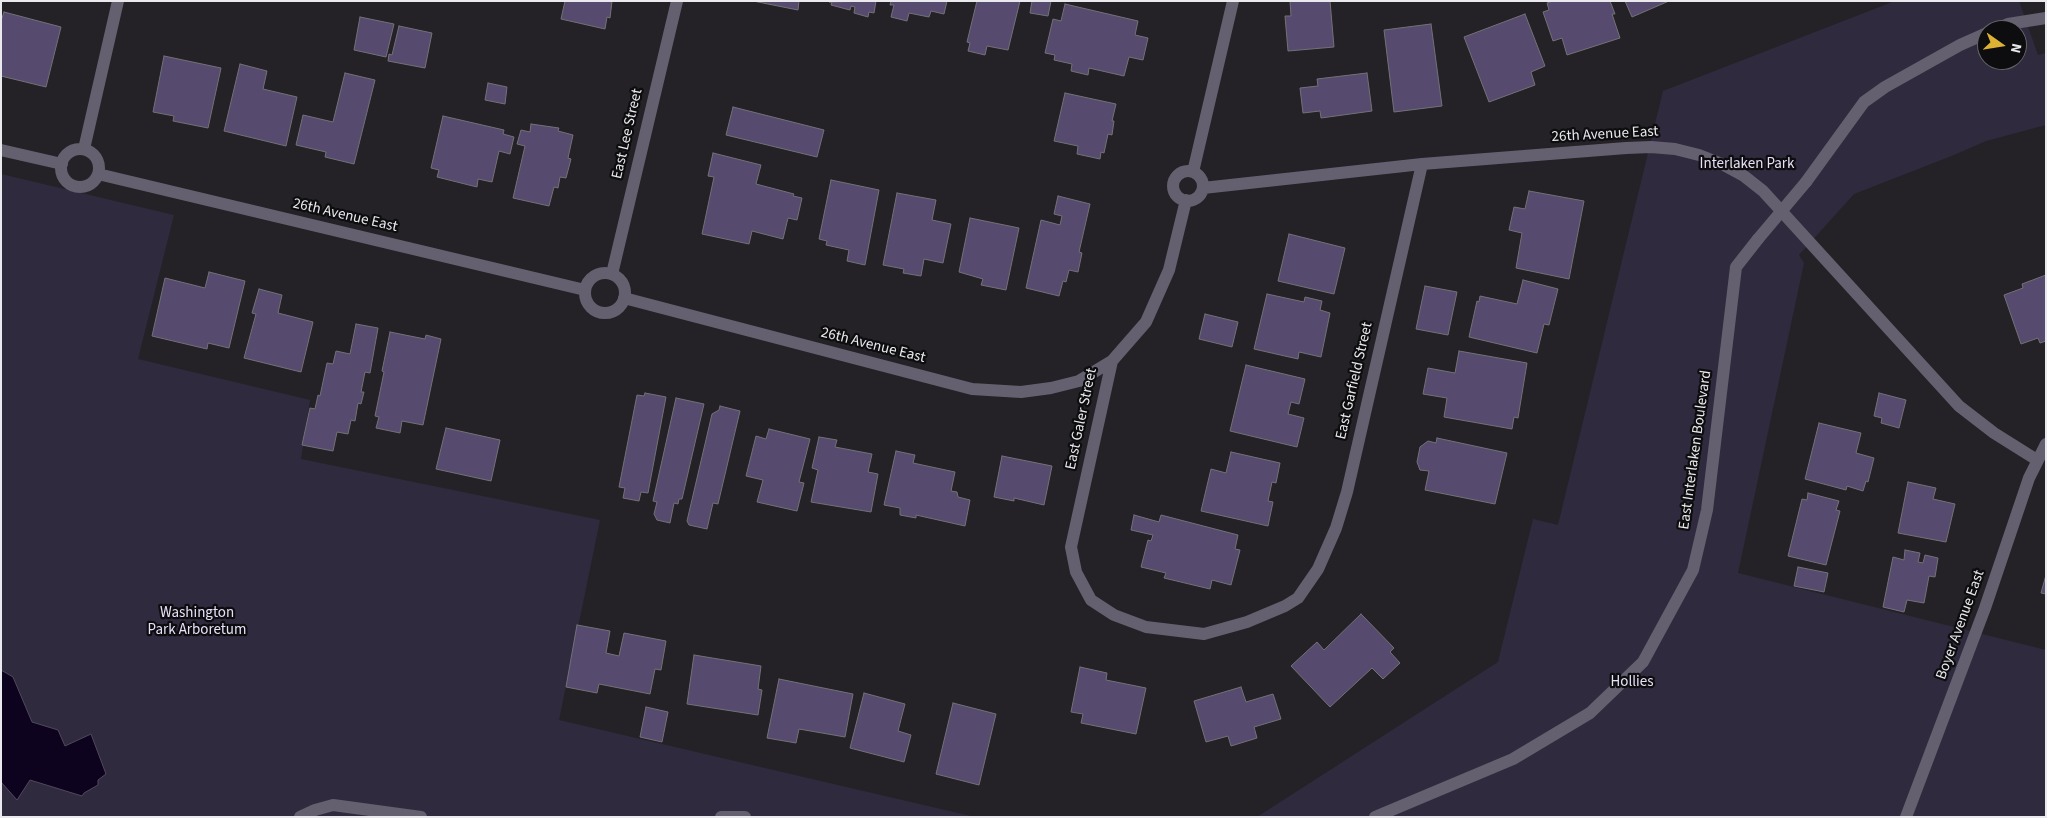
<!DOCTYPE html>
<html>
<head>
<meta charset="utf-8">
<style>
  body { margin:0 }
  #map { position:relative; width:2047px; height:818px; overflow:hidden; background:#242227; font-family:"Source Sans 3",sans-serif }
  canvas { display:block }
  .frame { position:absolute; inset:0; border:2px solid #eae9ed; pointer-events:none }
  .north { position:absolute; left:1977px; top:20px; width:50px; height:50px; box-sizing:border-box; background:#0d0c0e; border:1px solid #656467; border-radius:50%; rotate:103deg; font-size:14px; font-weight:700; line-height:20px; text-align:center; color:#eae9ed }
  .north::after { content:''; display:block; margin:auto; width:18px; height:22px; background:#ddb133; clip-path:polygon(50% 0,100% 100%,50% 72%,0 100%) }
</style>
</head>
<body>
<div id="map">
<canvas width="2047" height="818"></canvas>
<div class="frame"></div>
<div class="north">N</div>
</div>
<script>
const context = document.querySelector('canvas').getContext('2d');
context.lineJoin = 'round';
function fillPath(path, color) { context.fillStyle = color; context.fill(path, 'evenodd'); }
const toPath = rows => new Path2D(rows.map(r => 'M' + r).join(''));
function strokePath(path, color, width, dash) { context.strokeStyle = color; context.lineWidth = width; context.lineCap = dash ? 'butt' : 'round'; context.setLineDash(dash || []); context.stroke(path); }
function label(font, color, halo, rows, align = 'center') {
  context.font = font + ' "Source Sans 3",sans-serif'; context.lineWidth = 4.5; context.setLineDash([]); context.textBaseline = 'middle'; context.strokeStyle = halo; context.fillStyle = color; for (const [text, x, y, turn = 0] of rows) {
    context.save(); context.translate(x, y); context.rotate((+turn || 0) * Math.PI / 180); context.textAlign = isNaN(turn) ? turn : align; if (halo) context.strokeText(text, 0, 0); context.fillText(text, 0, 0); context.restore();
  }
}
const green = toPath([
  [1895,1,2019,1,2038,55,2046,53,2046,125,1986,141,1954,155,1854,194,1799,255,1804,263,1738,573,2046,650,2046,817,1257,817,1498,662,1533,519,1558,525,1663,91],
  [1987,30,2017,30,2017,60,1987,60],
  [1,174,174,215,138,359,310,400,301,459,600,520,559,720,975,817,1,817]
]);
const water = toPath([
  [1,670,13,677,32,722,58,730,65,746,91,734,106,774,98,780,98,785,84,793,82,796,30,780,17,800,1,782,1,670]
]);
const building = toPath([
  [565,1,612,1,610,18,607,17,605,29,561,19,565,1],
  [753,1,799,1,798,10,753,1],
  [876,1,874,13,869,12,868,17,854,13,855,7,851,6,850,10,831,5,832,2,829,2,876,1],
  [891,1,947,1,944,14,931,11,929,17,909,13,907,21,891,17,894,5,890,5,891,1],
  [977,1,1020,1,1008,50,987,46,985,55,968,51,970,43,967,42,977,1],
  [1032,1,1051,1,1048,16,1030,13,1032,1],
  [1290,1,1330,1,1334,47,1288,51,1285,16,1291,16,1290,1],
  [1553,1,1610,1,1615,14,1612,14,1620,38,1567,55,1562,38,1553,41,1543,12,1549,10,1547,3,1553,1],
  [1625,1,1669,1,1632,17,1625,1],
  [1065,4,1138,21,1135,35,1148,38,1143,60,1129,57,1124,76,1089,68,1088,75,1071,71,1072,64,1054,60,1055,55,1045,53,1053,19,1061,21,1065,4],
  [4,12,61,27,46,87,1,76,1,21,4,12],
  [1525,14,1545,66,1531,72,1535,85,1489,102,1464,37,1525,14],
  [360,17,394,24,386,57,354,50,360,17],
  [1431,24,1442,106,1394,112,1384,30,1431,24],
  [399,26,432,33,425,68,388,61,389,54,392,55,399,26],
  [164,56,221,68,208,128,173,121,174,116,153,112,164,56],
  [240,64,267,71,263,89,297,97,286,146,224,131,240,64],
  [345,73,375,80,354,164,325,157,326,152,296,145,303,115,333,122,345,73],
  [1367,73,1372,111,1321,118,1320,111,1303,113,1300,88,1318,86,1317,79,1367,73],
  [488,83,507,87,505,104,485,100,488,83],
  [1065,93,1116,104,1112,121,1114,121,1112,135,1108,134,1104,153,1101,152,1100,159,1077,154,1078,146,1054,141,1065,93],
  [733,107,824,130,817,157,726,135,733,107],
  [443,116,504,130,503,134,514,137,510,154,499,151,492,182,478,179,477,187,437,177,439,170,431,168,443,116],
  [531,124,559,128,558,131,573,135,568,158,571,159,566,178,560,177,558,188,554,187,549,206,513,198,525,146,517,144,521,130,530,132,531,124],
  [713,153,761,165,756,184,794,194,793,196,802,198,797,220,788,218,783,239,752,231,749,244,702,234,714,177,708,176,713,153],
  [831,180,879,190,865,265,847,261,849,250,826,245,827,241,819,239,831,180],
  [1529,191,1584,201,1569,279,1516,268,1522,233,1509,230,1514,207,1525,209,1529,191],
  [897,193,936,200,932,220,951,224,943,263,924,259,921,276,903,273,904,269,883,265,897,193],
  [1058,196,1090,204,1079,252,1082,253,1078,272,1069,270,1066,282,1063,281,1059,296,1026,288,1041,220,1060,225,1062,216,1054,214,1058,196],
  [970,218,1019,228,1006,290,981,285,983,279,959,272,970,218],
  [1289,234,1345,248,1334,294,1278,281,1289,234],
  [209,272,245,281,229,348,208,343,207,349,152,336,165,278,205,288,209,272],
  [2046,275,2046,341,2040,343,2038,338,2021,344,2004,295,2023,288,2022,284,2046,275],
  [1523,280,1558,289,1549,325,1544,324,1537,353,1469,337,1477,301,1479,302,1480,296,1517,304,1523,280],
  [1425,286,1457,292,1448,335,1416,329,1425,286],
  [259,289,282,295,278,313,313,322,301,372,244,358,256,314,252,313,259,289],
  [1267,294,1304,302,1305,297,1322,301,1320,310,1330,313,1321,357,1299,352,1298,359,1254,349,1267,294],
  [1205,314,1238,322,1232,347,1199,339,1205,314],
  [356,324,378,328,370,373,365,372,361,392,364,392,361,404,358,403,355,421,351,420,348,434,337,432,333,451,302,445,310,408,315,409,318,395,320,396,327,363,333,364,336,351,350,354,356,324],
  [390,332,425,339,426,335,441,339,423,425,402,421,400,433,376,428,379,417,375,416,384,372,382,371,390,332],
  [1459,351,1527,363,1518,418,1514,417,1512,429,1444,417,1447,398,1423,394,1428,368,1455,373,1459,351],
  [1246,365,1305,379,1299,404,1291,402,1288,414,1304,418,1297,447,1230,431,1246,365],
  [645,393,666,397,648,493,641,492,639,501,623,498,625,488,619,487,637,395,644,396,645,393],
  [1879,393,1906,400,1899,428,1881,423,1882,418,1874,416,1879,393],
  [676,398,704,404,682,499,679,499,678,504,674,503,670,523,657,520,654,514,657,502,653,501,676,398],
  [720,406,740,411,718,504,713,503,707,529,689,525,687,521,712,414,719,410,720,406],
  [1819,423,1861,433,1856,453,1874,458,1868,482,1866,481,1863,491,1847,486,1846,490,1805,479,1819,423],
  [446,428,500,440,491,481,436,469,446,428],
  [769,429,810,439,799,482,804,483,797,511,757,502,763,480,746,476,756,436,766,439,769,429],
  [819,437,837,440,835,447,872,454,868,472,878,474,871,512,811,502,818,470,812,468,819,437],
  [1437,438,1507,453,1495,504,1425,490,1429,471,1420,470,1417,462,1420,447,1428,441,1436,443,1437,438],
  [896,451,915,455,913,463,955,472,951,491,957,492,958,497,970,500,965,526,916,515,916,518,900,515,900,508,884,505,896,451],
  [1231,452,1280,463,1276,483,1272,482,1268,501,1273,502,1268,526,1201,511,1211,469,1226,473,1231,452],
  [1002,456,1052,466,1044,505,1014,498,1014,501,994,497,1002,456],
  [1908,482,1936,488,1933,499,1955,504,1946,542,1898,533,1908,482],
  [1808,493,1839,501,1836,510,1840,511,1826,565,1788,556,1802,499,1807,500,1808,493],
  [1134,515,1159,522,1161,515,1238,535,1235,549,1240,550,1231,585,1212,580,1210,589,1164,578,1166,573,1141,567,1148,540,1151,541,1153,535,1131,530,1134,515],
  [1905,550,1920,553,1918,562,1923,563,1925,555,1938,558,1935,577,1929,576,1924,603,1907,600,1904,612,1883,607,1893,557,1904,560,1905,550],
  [1798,567,1828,573,1824,592,1794,586,1798,567],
  [2046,575,2046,594,2041,593,2046,575],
  [1361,614,1394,648,1390,652,1400,663,1383,679,1372,668,1330,707,1291,666,1317,642,1324,650,1361,614],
  [577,625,610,631,606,653,619,656,624,633,666,641,661,670,655,669,650,694,599,684,597,693,566,687,577,625],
  [694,655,761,666,758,689,762,690,758,715,687,704,694,655],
  [1080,667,1107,673,1106,680,1146,688,1136,734,1081,723,1083,714,1071,712,1080,667],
  [779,679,853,694,845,737,799,729,796,743,767,738,779,679],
  [1241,687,1246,702,1273,694,1281,719,1254,727,1257,738,1231,746,1228,736,1206,742,1194,701,1241,687],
  [864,693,905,704,898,731,911,735,904,762,850,748,864,693],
  [953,703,996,714,979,785,936,774,953,703],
  [646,707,668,712,662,742,640,737,646,707]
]);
const minor = toPath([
  [1994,30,2008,24,2046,18],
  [84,149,118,1],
  '61 168a19 19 0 1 1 38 0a19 19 0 1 1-38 0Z',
  [1,150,62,164],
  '1173 186a15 15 0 1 1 30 0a15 15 0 1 1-30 0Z',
  [1193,172,1233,1],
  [98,174,585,290],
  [1806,182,1864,102,1885,87,1960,45,1987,33],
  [1203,188,1422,164,1626,148,1651,147,1675,149,1699,155,1722,164,1744,176,1763,191,1959,406,1994,433,2037,460],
  [1186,200,1169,270,1146,322,1112,361,1071,547,1076,572,1091,600,1114,615,1146,627,1204,634,1247,622,1285,606,1298,598,1318,569,1336,528,1347,492,1422,164],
  '585 293a20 20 0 1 1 40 0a20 20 0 1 1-40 0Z',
  [612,274,677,1],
  [624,298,972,389,1021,392,1051,388,1079,381,1112,361],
  [300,817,315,810,333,805,421,817],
  [721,817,745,817],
  [1375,817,1513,759,1590,713,1643,662,1693,570,1707,510,1736,267,1758,239],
  [1906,817,1985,608,2029,478,2046,444]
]);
const minorBridge = toPath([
  [1758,239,1806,182]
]);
const streetNames = [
  ["East Lee Street",628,134,-77],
  ["26th Avenue East",1605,135,-3],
  ["26th Avenue East",345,216,13],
  ["26th Avenue East",873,346,14],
  ["East Garfield Street",1355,381,-77],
  ["East Galer Street",1082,419,-78],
  ["East Interlaken Boulevard",1696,450,-82],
  ["Boyer Avenue East",1961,625,-70]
];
const parkNames = [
  ["Interlaken Park",1747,165],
  ["Washington",197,614],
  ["Park Arboretum",197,631],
  ["Hollies",1632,683]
];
fillPath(green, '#302a3e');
fillPath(water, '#0e031e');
strokePath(water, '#50485c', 1);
fillPath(building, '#564b6e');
strokePath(building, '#737177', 1);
strokePath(minor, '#656070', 12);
strokePath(minorBridge, '#656070', 12);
label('15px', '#eae9ed', '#0d0c0e', streetNames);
label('15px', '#e7e0f9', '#0d0c0e', parkNames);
</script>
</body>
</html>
